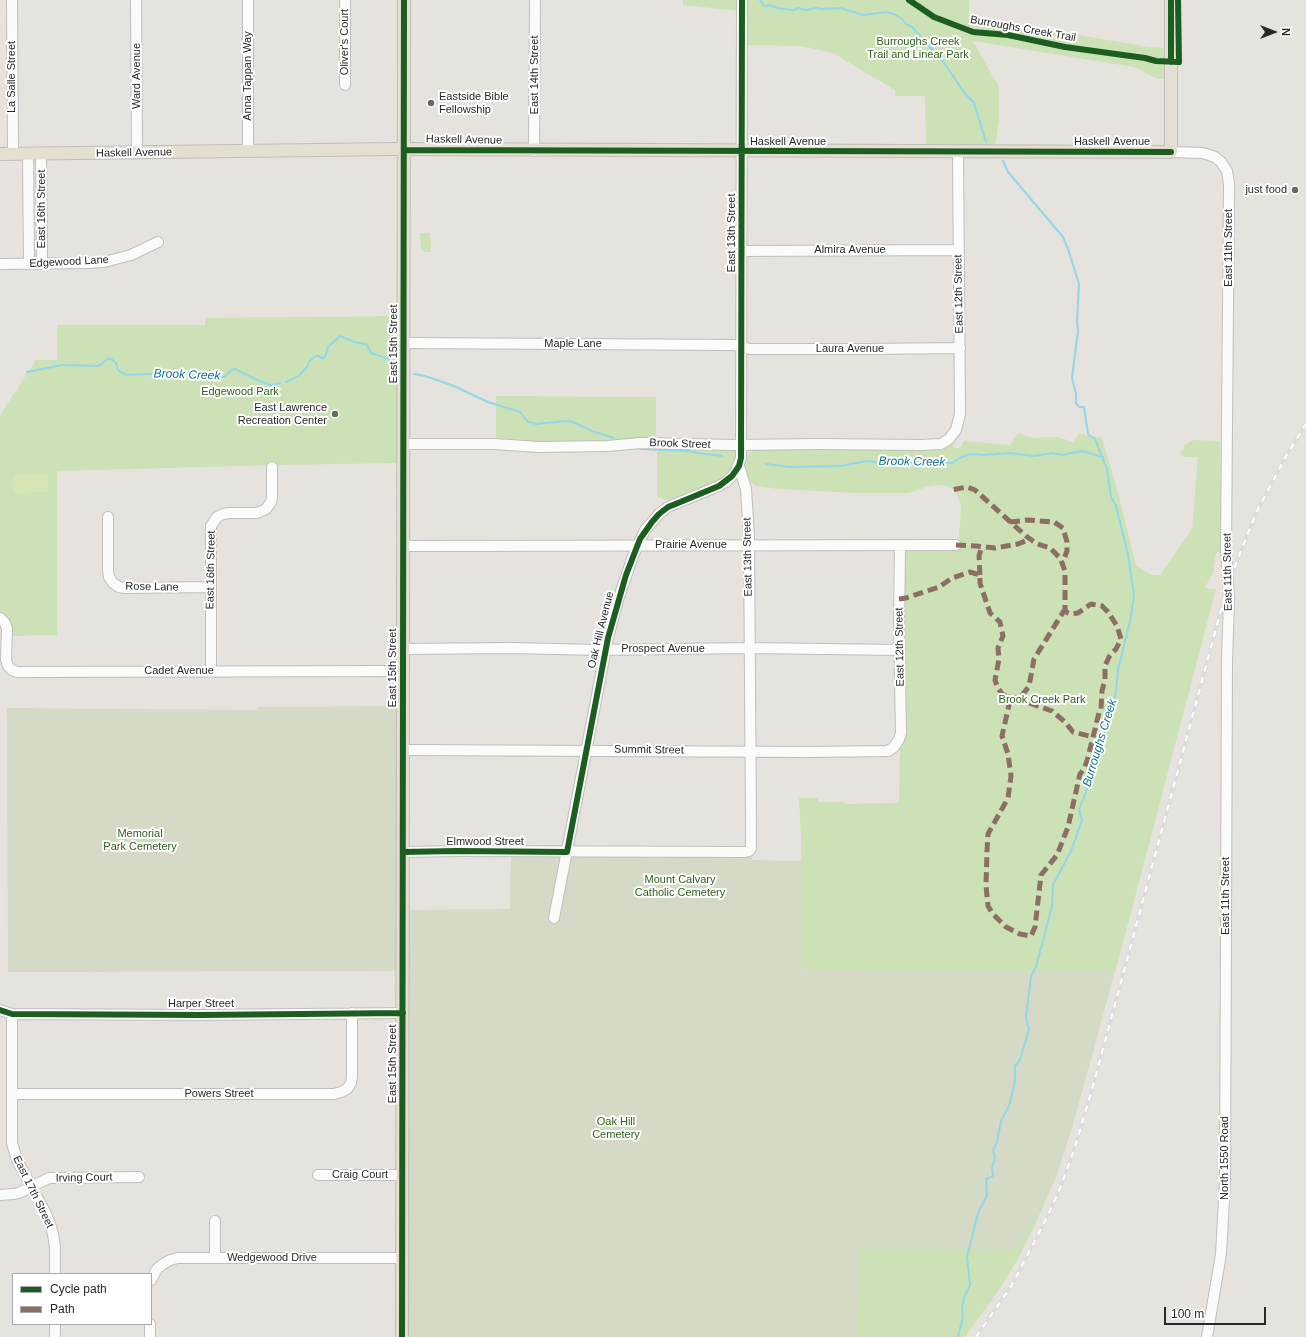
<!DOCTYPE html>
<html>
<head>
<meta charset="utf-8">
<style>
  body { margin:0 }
  #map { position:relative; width:1306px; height:1337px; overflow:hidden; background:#e6e2dd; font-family:Arial,sans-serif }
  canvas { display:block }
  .legend { position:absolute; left:12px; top:1273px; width:140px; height:52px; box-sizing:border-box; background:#fff; border:1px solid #a9a9a9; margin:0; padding:5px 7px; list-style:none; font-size:12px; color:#282828 }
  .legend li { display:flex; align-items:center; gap:8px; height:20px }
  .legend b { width:20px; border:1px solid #a9a9a9 }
  .north { position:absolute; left:1254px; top:12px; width:40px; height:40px; -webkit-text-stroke:3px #fff; paint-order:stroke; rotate:90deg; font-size:11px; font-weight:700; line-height:16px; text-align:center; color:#282828 }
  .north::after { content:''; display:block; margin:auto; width:14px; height:18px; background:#282828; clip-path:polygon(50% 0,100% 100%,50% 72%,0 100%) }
  .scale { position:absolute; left:1164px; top:1307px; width:102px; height:18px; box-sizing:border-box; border:2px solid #282828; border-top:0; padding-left:5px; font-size:12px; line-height:14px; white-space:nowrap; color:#282828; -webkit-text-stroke:3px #fff; paint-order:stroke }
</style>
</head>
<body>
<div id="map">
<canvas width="1306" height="1337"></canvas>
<ul class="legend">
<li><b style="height:5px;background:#1b5e20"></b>Cycle path</li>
<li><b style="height:5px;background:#8d6e63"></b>Path</li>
</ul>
<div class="north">N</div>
<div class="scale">100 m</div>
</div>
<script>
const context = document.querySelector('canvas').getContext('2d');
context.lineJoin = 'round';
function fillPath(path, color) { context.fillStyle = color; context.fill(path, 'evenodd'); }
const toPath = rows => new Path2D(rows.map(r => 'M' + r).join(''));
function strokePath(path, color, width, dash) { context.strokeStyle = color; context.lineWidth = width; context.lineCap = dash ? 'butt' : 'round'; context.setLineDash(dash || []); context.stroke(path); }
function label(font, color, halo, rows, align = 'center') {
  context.font = font + ' Arial,sans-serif'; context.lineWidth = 4; context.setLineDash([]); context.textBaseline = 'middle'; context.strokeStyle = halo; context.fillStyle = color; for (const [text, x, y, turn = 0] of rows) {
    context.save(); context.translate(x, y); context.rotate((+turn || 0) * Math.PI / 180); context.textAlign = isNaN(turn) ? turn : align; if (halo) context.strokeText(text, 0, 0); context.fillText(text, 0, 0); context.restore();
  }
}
const green = toPath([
  [683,0,969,0,969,20,991,20,1148,47,1166,48,1166,79,1158,79,1134,67,973,41,999,87,999,120,995,147,926,147,925,96,895,96,895,90,833,53,801,46,747,45,747,11,730,10,683,5],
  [420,233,430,233,431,252,425,252,421,250],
  [399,316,399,463,275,465,57,471,57,635,11,636,0,613,0,415,36,360,57,360,57,325,205,325,205,318],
  [496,396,656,397,656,440,613,443,496,442],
  [1018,433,1033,438,1058,437,1073,442,1079,434,1102,438,1118,493,1136,566,1152,575,1160,575,1192,529,1198,457,1185,457,1180,454,1185,445,1194,440,1220,441,1222,551,1216,553,1213,573,1205,587,1208,589,1216,589,1128,924,1072,1128,1056,1177,1038,1218,1019,1257,999,1290,965,1337,805,1337,809,970,802,970,800,965,801,838,799,798,818,798,818,802,844,802,844,804,899,803,904,550,958,549,961,509,960,502,955,491,947,486,941,485,930,486,908,493,856,493,778,489,756,486,748,479,746,475,745,466,746,455,752,450,953,439,953,448,960,448,964,441,1010,445],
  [657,446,733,449,736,450,737,454,732,469,721,480,672,501,657,497]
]);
const cemetery = toPath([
  [398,706,398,971,8,972,7,708,258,710,258,707],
  [511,854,558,856,561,859,570,855,752,854,752,860,802,861,802,970,1114,972,1066,1146,1050,1191,1017,1249,860,1249,857,1337,406,1337,407,910,510,909]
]);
const pitch = toPath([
  [14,475,48,475,48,492,14,493]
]);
const stream = toPath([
  [760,0,764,6,769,5,777,8,793,10,799,8,805,10,817,8,822,9,840,8,863,15,886,12,894,14,902,19,906,24,912,27,945,64,963,91,974,103,986,142],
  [27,372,62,365,98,366,110,358,116,363,118,370,126,375,168,373,180,375,189,373,194,376,224,377,232,370,235,369,257,380,271,385,280,383],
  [414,374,425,376,454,386,488,402,520,412,528,422,537,424,565,421,573,422,592,431,614,438],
  [286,382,299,376,307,367,309,362,314,357,318,356,322,358,325,357,328,347,340,336,354,342,366,344,371,353,389,359,396,370],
  [641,449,689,451,698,453,722,456],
  [766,464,789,467,840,466,867,461,883,463,899,461,907,463,939,462,952,463,960,458,969,454,984,455,1010,453,1035,456,1052,453,1062,455,1082,451,1103,457],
  [958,1337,963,1317,962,1307,965,1295,970,1285,967,1257,978,1213,987,1195,986,1179,993,1176,992,1168,995,1157,993,1150,997,1142,1001,1121,1009,1106,1015,1081,1015,1066,1020,1060,1029,1029,1026,1018,1031,976,1036,967,1052,906,1053,885,1071,851,1082,820,1079,810,1090,781,1095,756,1102,743,1109,721,1116,692,1118,670,1131,617,1134,595,1128,554,1116,506,1111,497,1107,469,1095,439,1088,434,1084,407,1079,407,1076,403,1076,394,1072,378,1078,331,1077,321,1079,284,1068,249,1063,237,1008,172,1003,161]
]);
const minor = toPath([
  [12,0,13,154],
  [136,0,137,153],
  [345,85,345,0],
  [248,151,248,0],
  [534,151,535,0],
  [1171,152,1203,153,1215,157,1221,162,1227,171,1229,184,1226,549,1229,598,1227,663,1225,1182,1221,1254,1207,1337],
  [28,154,29,264],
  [41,154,42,264],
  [742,251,959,250],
  [0,264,89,263,104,262,131,255,158,242],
  [404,343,734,345,750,349,864,349,960,348],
  [403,444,494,444,539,447,608,446,640,443,735,445,819,444,921,445,941,444,949,439,956,430,960,414,958,152],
  [108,517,108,571,109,577,113,583,119,587,125,588,211,587],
  [403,546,956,545],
  [0,618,5,623,7,629,6,660,8,666,12,670,17,672,403,671],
  [403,649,511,648,598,650,749,648,900,650],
  [211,671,211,526,217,517,223,514,229,513,257,513,266,509,271,502,272,497,272,467],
  [403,750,807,752,888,751,894,747,899,739,901,733,899,625,900,546],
  [403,852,457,851,745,852,749,851,751,848,751,827,749,537,746,489,739,466],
  [554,918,608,638,618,600,633,556,645,530,659,514,668,507,719,486,726,482,732,476,736,471,741,458,742,0],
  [0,1010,12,1014,200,1015,403,1013],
  [12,1014,12,1143,17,1160,45,1212,50,1224,53,1234,55,1247,55,1274],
  [12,1094,334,1094,341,1092,347,1089,351,1083,352,1077,352,1013],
  [318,1175,402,1175],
  [0,1195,13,1194,19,1193,49,1178,139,1177],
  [215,1221,215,1258],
  [151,1280,157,1269,163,1264,170,1260,178,1258,402,1258],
  [55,1337,55,1324],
  [150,1337,150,1324]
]);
const major = toPath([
  [0,154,396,149,1171,152,1171,0],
  [402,1337,404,0]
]);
const rail = toPath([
  [976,1337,1012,1285,1047,1217,1059,1191,1074,1150,1093,1086,1228,584,1256,513,1286,456,1306,424]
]);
const quiet = toPath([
  [1010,522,1028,520,1054,522,1063,528,1067,542,1067,551,1062,564],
  [956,545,976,546,995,548,1018,544,1030,539],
  [980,575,979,556,982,546],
  [899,599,906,598,939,587,952,578,970,572,980,575,980,583,990,613,1000,622,1003,636,998,648,999,659,995,680,998,688,1002,694,1008,697,1009,705,1002,736,1008,754,1011,776,1008,798,988,834,987,851,986,885,988,906,993,914,1006,927,1020,934,1031,936,1035,927,1041,875,1057,855,1068,827,1080,774,1084,769,1087,761,1099,713,1101,709,1102,691,1105,680,1105,666,1109,657,1116,649,1121,639,1117,626,1108,612,1102,606,1091,604,1078,613,1071,614,1066,612,1065,609,1065,571,1060,558,1050,548,1037,544,1026,536,975,490,967,487,951,490],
  [1008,697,1015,698,1021,697,1029,686,1034,659,1065,609],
  [1015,698,1052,711,1065,722,1073,732,1093,737]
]);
const cycleway = toPath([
  [909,0,934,17,973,32,1008,35,1065,47,1145,58,1156,61,1179,62,1178,0],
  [1171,0,1171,62],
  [404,150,1171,152],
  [403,852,457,851,567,852,608,638,626,575,640,539,652,522,659,514,668,507,678,503,719,486,732,476,739,466,741,458,742,0],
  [0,1010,12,1014,200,1015,403,1013],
  [402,1337,404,0]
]);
const markers = [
  [431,103,4,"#6a6967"],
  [1295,190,4,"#6a6967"],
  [335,414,4,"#6a6967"]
];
const streetNames = [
  ["Burroughs Creek Trail",1023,29,10],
  ["Oliver's Court",345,42,-90],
  ["East 14th Street",535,75,-90],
  ["Ward Avenue",137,76,-90],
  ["Anna Tappan Way",248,76,-90],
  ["La Salle Street",12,77,-90],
  ["Haskell Avenue",464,140,1],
  ["Haskell Avenue",788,142],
  ["Haskell Avenue",1112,142],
  ["Haskell Avenue",134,153,-1],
  ["East 16th Street",42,209,-90],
  ["East 13th Street",732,233,-90],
  ["East 11th Street",1229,248,-90],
  ["Almira Avenue",850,250],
  ["Edgewood Lane",69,262,-3],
  ["East 12th Street",959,294,-91],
  ["East 15th Street",394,344,-90],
  ["Maple Lane",573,344],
  ["Laura Avenue",850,349],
  ["Brook Street",680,444,2],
  ["Prairie Avenue",691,545],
  ["East 13th Street",748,557,-91],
  ["East 16th Street",211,570,-89],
  ["East 11th Street",1228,572,-91],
  ["Rose Lane",152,587,1],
  ["Oak Hill Avenue",601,630,-76],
  ["East 12th Street",900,647,-91],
  ["Prospect Avenue",663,649],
  ["East 15th Street",393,668,-90],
  ["Cadet Avenue",179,671],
  ["Summit Street",649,750,1],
  ["Elmwood Street",485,842],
  ["East 11th Street",1226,896,-90],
  ["Harper Street",201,1004],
  ["East 15th Street",393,1064,-90],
  ["Powers Street",219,1094],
  ["North 1550 Road",1225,1158,-90],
  ["Craig Court",360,1175],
  ["Irving Court",84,1178,-1],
  ["East 17th Street",33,1192,64],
  ["Wedgewood Drive",272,1258]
];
const parkNames = [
  ["Burroughs Creek",918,42],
  ["Trail and Linear Park",918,55],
  ["Edgewood Park",240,392],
  ["Brook Creek Park",1042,700],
  ["Memorial",140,834],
  ["Park Cemetery",140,847],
  ["Mount Calvary",680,880],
  ["Catholic Cemetery",680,893],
  ["Oak Hill",616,1122],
  ["Cemetery",616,1135]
];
const poiNames = [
  ["Eastside Bible",439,97,"left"],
  ["Fellowship",439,110,"left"],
  ["just food",1287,190],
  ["East Lawrence",327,408],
  ["Recreation Center",327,421]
];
const waterNames = [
  ["Brook Creek",187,375,2],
  ["Brook Creek",912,462,1],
  ["Burroughs Creek",1100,743,-73]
];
fillPath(green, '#cce1b6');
fillPath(cemetery, '#d4dac5');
fillPath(pitch, '#d7e5b4');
strokePath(stream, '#91d8e8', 2);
strokePath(minor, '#c0bfbf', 12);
strokePath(major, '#bfbdbc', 14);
strokePath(minor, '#fbfbfa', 10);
strokePath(major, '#e5dfd2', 12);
strokePath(rail, '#dddcdd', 3.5);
strokePath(rail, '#fff', 2, [6]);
strokePath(quiet, '#8d6e63', 5, [10, 5]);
strokePath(cycleway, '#1b5e20', 6);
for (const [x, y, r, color] of markers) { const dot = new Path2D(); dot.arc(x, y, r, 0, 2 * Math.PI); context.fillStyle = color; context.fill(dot); strokePath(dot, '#fff', 1.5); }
label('11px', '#282828', '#fff', streetNames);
label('11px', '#2f621a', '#fff', parkNames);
label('11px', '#282828', '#fff', poiNames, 'right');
label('italic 12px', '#0f7195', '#fff', waterNames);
</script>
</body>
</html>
